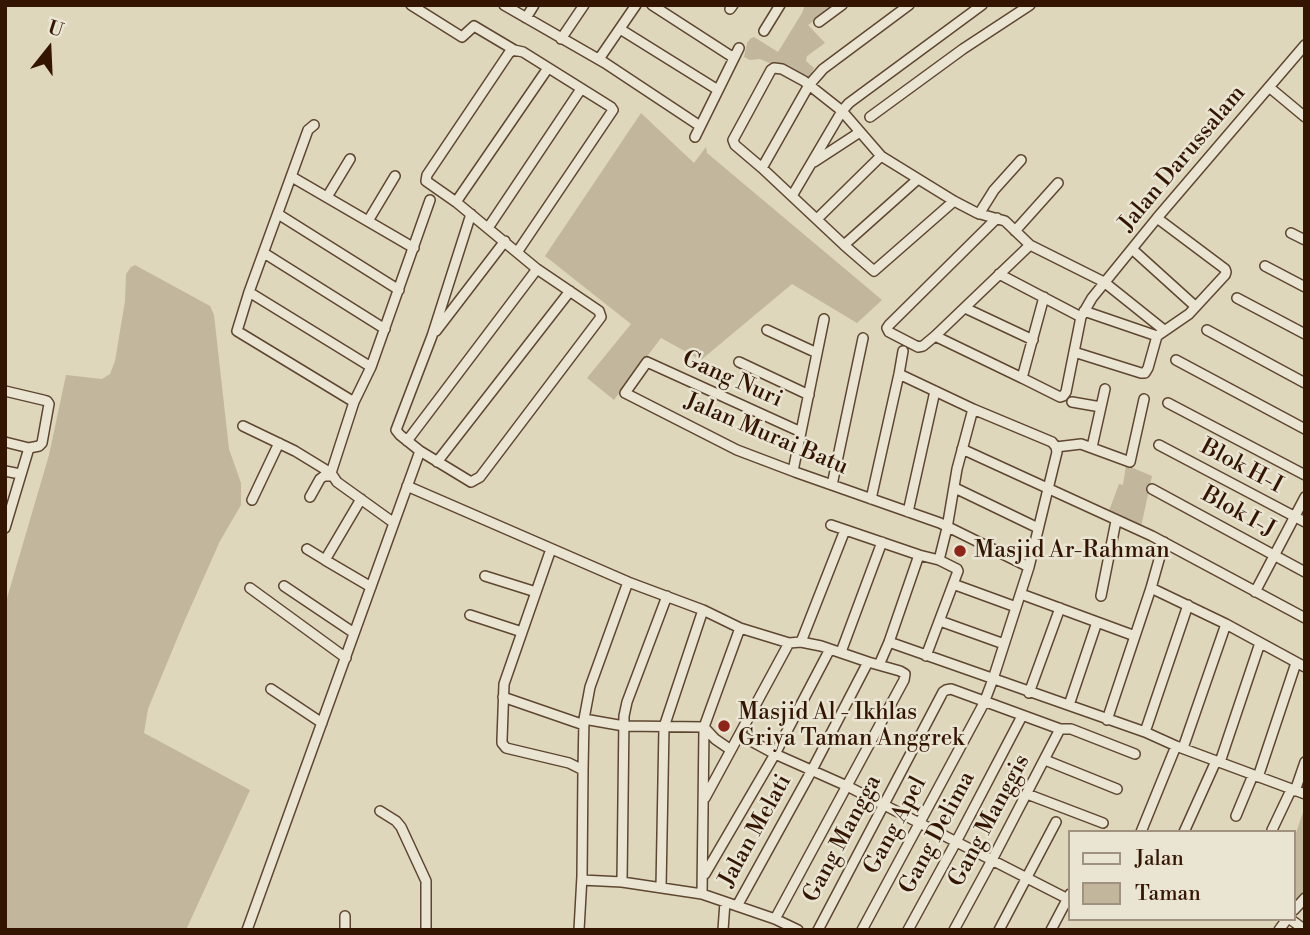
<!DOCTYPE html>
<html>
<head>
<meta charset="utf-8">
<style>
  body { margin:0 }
  #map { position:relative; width:1310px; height:935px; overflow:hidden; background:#dfd7bb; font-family:"Libre Bodoni",serif }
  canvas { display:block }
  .frame { position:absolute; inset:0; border:7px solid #331502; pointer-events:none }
  .legend { position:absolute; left:1068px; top:830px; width:228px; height:91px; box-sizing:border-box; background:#eae5d3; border:2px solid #a1927f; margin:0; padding:9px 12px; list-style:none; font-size:21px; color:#331502 }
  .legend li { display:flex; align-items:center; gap:14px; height:35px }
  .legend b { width:35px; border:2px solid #a1927f }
  .north { position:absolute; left:14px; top:14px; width:70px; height:70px; -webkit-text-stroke:5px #eae5d3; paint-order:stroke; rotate:18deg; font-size:19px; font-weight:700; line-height:28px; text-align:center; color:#331502 }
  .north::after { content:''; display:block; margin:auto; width:24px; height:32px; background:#331502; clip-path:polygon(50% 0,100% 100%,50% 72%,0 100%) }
</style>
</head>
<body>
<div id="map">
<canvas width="1310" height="935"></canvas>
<div class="frame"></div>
<ul class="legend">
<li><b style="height:9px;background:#eae5d3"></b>Jalan</li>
<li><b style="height:19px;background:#c2b69c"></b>Taman</li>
</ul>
<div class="north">U</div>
</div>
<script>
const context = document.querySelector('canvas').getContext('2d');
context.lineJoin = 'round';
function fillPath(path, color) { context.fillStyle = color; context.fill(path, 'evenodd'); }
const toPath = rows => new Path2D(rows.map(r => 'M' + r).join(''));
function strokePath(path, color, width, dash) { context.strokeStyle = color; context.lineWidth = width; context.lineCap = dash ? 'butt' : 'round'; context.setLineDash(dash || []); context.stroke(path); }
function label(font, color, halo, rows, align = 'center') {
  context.font = font + ' "Libre Bodoni",serif'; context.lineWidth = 5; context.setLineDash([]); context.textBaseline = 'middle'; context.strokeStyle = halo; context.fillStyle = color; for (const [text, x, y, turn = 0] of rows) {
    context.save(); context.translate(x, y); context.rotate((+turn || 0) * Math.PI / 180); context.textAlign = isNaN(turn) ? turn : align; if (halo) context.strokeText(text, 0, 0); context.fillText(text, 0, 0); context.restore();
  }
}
const green = toPath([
  [805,5,832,5,832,7,808,25,825,43,807,56,806,61,814,68,808,80,767,62,760,59,750,60,744,57,747,43,751,38,754,37,778,52,802,13],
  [641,113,694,163,706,147,707,153,882,300,857,323,792,284,701,360,661,338,614,400,587,378,631,324,545,256],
  [135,265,210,306,214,315,229,449,241,483,241,505,220,541,184,622,148,709,144,733,250,790,186,930,5,930,5,605,49,455,66,375,102,379,110,374,115,361,125,301,126,274,131,267],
  [1126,465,1152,476,1141,527,1109,511,1119,484,1123,485],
  [1304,809,1305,892,1298,900,1294,899,1294,839]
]);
const minor = toPath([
  [411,5,462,37,474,26,516,51],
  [504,5,605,63,700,126],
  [652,5,734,58],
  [730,9,733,5],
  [526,18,534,5],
  [819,22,842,5],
  [620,29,718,90],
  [764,31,780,5],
  [561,39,584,5],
  [599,59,636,5],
  [1269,87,1305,117],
  [870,117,963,49,1030,5],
  [314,125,308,130,249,292,237,331,354,402],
  [695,137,739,48],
  [814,162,860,132],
  [762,168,809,85,823,69,909,5],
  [292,177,414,248],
  [792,196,842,111,849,103,982,5],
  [327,197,350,159],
  [954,201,874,271,844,245,762,168,735,145,733,140,771,70,774,68,782,69,804,81,842,111,881,156,954,201,977,213,1005,221,1030,245,1104,282,1164,330],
  [456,202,548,68],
  [278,214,399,290],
  [471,214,432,336,396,430,400,435,420,451,471,482,480,477,601,317,599,311,537,269,456,202,426,181,427,175,509,53,514,50,523,52,611,107,613,110,518,251],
  [979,214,994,190,1021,160],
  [997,218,889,325,887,328,889,332,918,347,923,346,935,336,1030,245],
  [817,219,881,156],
  [368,221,395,176],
  [488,228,581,89],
  [1015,231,1058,183],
  [1291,233,1305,240],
  [844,245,918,179],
  [1132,249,1195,306],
  [264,253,385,329],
  [1265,266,1305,287],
  [999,274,1081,317,1092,298,1157,218,1305,45],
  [249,292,371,367],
  [1237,298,1305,334],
  [965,308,1033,340],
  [1084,311,1157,336,1189,314,1225,275,1226,272,1225,269,1157,218],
  [767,330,817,353],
  [1207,330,1305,383],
  [436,331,505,241],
  [935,336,1022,378,1044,297],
  [1074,352,1141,373,1145,373,1148,368,1157,336],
  [1176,360,1305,429],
  [739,362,809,395],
  [1022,378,1060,397,1063,396,1066,392,1081,317],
  [5,391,43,400,47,401,49,404,42,443,39,446,29,448,5,442],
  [1072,402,1101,407],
  [1168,403,1305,475],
  [243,426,295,451,331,473],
  [801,432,647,362,625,393,737,450,795,472,940,523,1029,567],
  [407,441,537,269],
  [1159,445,1305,522],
  [1056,447,1081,444,1130,462,1144,399],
  [1092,447,1105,389],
  [962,449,1152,536,1305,618],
  [437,462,570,291],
  [5,471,20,474],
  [793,471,824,319],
  [832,485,863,338],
  [407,486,628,582,703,610,740,628,789,643,801,642,821,646,868,662,900,671,905,674,904,680,775,919],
  [955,488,1038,528],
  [1152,489,1305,572],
  [310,497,320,479,324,476,332,476],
  [361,499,325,560,371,587],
  [871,499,899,374,903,351],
  [252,500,279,443],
  [908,512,935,391],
  [394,523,337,482,331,473,354,402,371,367,430,200],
  [831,525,919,555,939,560,957,569,958,571,926,656],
  [5,528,29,448],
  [307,549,325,560],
  [551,549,504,684,502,740,502,743,506,748,569,763,583,770,582,876,579,930],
  [939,560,947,528,957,469,973,409],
  [485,576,536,592],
  [953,584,1016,607],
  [284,586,354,633],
  [250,588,346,658],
  [1151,588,1226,624,1305,667],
  [1255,592,1305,497],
  [1021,594,1135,636],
  [1101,596,1116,521],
  [470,615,522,632],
  [940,621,1004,644],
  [801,642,845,530],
  [889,642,1145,732,1176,746,1305,794],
  [841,652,882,542],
  [879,665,889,642,919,555],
  [271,689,322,723],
  [1029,693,1060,608],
  [503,697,584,725],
  [1069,705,1097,622],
  [584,719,624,726,704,727,715,739,731,750],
  [1107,720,1151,588,1164,542],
  [1145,732,1188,605],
  [740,735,775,754,847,786,1068,899],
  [1183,748,1226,624],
  [1045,760,1117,789],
  [1220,762,1260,643],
  [583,770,584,719,590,687,628,582],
  [1258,777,1296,663],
  [1295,791,1305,762],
  [1027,794,1103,823],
  [705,798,789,643],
  [380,811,396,821,401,827,426,881,426,930],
  [1236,816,1253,775],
  [1272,830,1291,790],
  [1141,832,1176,746],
  [1184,832,1216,761],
  [705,874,775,754,830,649],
  [582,880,622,882,702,894,775,919,798,930],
  [622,882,624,716,627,702,667,596],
  [661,888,664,727,703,610],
  [702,894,704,727,740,628],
  [737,906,812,770,868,662],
  [1294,910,1305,898],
  [345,916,345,930],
  [1290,919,1305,930],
  [247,930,420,451],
  [723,930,725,902],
  [818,930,943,692,946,690,951,689,1060,729,1071,729,1135,754],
  [862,930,984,703,993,679,1029,567,1057,452,1056,447,1052,442,973,409,899,374],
  [908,930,956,842,1022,716],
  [954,930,992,860,1060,729],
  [999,930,1056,822],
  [1051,930,1070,894],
  [1279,930,1287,919]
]);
const markers = [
  [960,551,7,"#8f2418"],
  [724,726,7,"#8f2418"]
];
const streetNames = [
  ["Jalan Darussalam",1183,159,-50],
  ["Gang Nuri",732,380,24],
  ["Jalan Murai Batu",766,435,23],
  ["Blok H-I",1241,467,28],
  ["Blok I-J",1238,513,29],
  ["Gang Manggis",990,821,-62],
  ["Gang Apel",896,826,-62],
  ["Jalan Melati",756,831,-61],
  ["Gang Delima",938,833,-62],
  ["Gang Mangga",843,839,-62]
];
const poiNames = [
  ["Masjid Ar-Rahman",974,551],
  ["Masjid Al - Ikhlas",738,713],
  ["Griya Taman Anggrek",738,739]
];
fillPath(green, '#c2b69c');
strokePath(minor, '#5e4630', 12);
strokePath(minor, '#eae5d3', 9);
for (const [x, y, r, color] of markers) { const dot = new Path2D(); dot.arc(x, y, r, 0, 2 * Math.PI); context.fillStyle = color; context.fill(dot); strokePath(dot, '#eae5d3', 2.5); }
label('23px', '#331502', '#eae5d3', streetNames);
label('23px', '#331502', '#eae5d3', poiNames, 'left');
</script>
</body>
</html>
